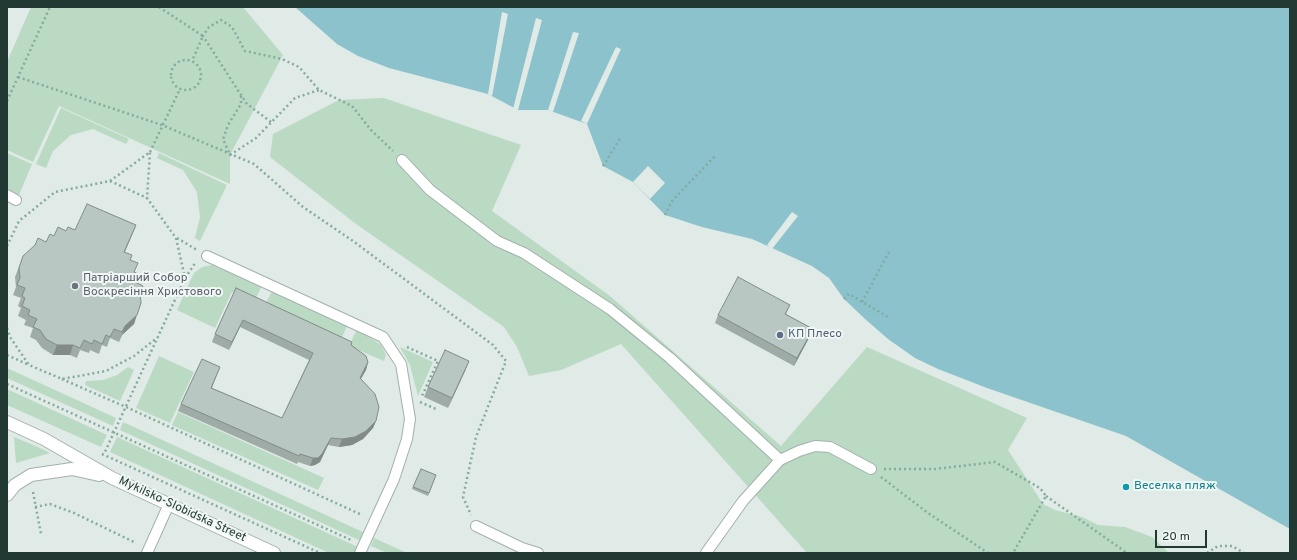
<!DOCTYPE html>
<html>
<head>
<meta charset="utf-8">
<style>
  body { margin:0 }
  #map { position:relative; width:1297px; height:560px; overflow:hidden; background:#e0eae6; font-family:Overpass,sans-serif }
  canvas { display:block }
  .frame { position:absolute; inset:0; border:8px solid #223933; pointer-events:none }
  .scale { position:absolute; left:1155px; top:530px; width:52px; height:18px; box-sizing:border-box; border:2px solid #223933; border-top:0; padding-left:5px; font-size:12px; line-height:14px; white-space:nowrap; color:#223933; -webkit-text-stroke:3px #f0f7f4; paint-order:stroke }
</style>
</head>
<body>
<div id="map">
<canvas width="1297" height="560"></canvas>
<div class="frame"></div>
<div class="scale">20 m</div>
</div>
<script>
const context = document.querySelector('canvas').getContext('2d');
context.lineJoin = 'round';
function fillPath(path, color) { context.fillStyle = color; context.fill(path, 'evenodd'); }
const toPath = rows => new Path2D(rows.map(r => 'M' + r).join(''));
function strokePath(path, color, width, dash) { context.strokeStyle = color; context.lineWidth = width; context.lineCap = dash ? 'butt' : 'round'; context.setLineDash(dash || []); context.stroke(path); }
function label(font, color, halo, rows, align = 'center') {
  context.font = font + ' Overpass,sans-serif'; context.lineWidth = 4; context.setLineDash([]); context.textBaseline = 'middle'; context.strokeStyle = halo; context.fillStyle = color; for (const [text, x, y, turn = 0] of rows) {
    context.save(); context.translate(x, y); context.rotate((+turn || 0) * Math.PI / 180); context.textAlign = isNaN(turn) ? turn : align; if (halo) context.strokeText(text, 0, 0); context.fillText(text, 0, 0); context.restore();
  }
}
const green = toPath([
  [31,7,243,7,283,55,230,155,230,184,59,106,33,162,7,150,7,62],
  [384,98,521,145,492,211,610,296,781,446,867,347,1027,418,1008,450,1043,504,1055,510,1082,517,1098,525,1125,527,1152,537,1169,553,807,553,621,344,561,370,529,376,517,347,504,327,356,224,270,157,273,134,339,100],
  [61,108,129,139,126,144,93,129,71,135,53,151,46,168,36,164],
  [7,153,32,164,19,195,7,189],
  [159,153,227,185,200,241,195,238,200,217,197,192,183,170,157,158],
  [212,265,261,287,254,302,232,292,215,328,177,310,194,273,202,267],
  [272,291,347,326,340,342,264,307],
  [357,329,381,345,386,355,384,361,349,346],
  [400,347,433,362,418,396,410,365],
  [159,356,194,372,170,423,136,408],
  [128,367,134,370,120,401,85,385,86,381,103,380,117,375],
  [7,368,116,418,113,426,7,378],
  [7,389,107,435,101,447,7,405],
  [178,412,324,478,318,490,172,425],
  [123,422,365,533,361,541,120,430],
  [14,437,38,447,50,453,16,463],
  [117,437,358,547,355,553,329,553,110,452],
  [374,538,407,553,387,553,371,546]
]);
const water = toPath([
  [295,7,1290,7,1290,529,1126,436,987,388,938,369,915,358,888,339,864,318,844,299,829,278,812,266,752,239,702,227,665,215,633,182,603,166,587,124,548,110,518,110,488,94,389,68,358,56,337,44]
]);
const pier = toPath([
  [502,12,508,14,492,96,488,94],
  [536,18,542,20,518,110,513,109],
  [573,32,579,33,553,112,548,110],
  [616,47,621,49,587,124,581,121],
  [648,166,665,183,650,199,633,182],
  [792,212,798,216,772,249,767,245]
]);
const path = toPath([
  [159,7,203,36,192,61],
  '171 75a15 15 0 1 1 30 0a15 15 0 1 1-30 0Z',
  [18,77,162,125,254,164,303,207,353,241,493,345,506,361,476,437,463,497,471,515],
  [241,96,241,104,228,125,223,139,230,155,256,138,295,98,319,90],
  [7,101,50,7],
  [271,122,247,104,241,95,203,36,209,27,221,20,232,27,245,51,282,59,299,67,319,90,352,106,371,130,393,151],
  [150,152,180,89],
  [603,166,621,137],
  [110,181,147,198],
  [665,215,672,201,715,156],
  [177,238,197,250],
  [7,246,19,221,55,192,110,181,150,152,147,198,176,238,185,278,104,454],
  [185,278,196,262],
  [844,299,849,294,888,317],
  [862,302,889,252],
  [7,328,10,337,29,365,62,379,106,371,134,356,158,337],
  [407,347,438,361,421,398],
  [7,355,29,365],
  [62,379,126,407,362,515],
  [7,384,351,540],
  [420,402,436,409],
  [102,454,320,553],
  [884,469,935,469,995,462,1040,488,1046,496,1013,553],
  [881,477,928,513,988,553],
  [33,492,41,534],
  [1046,496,1127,553],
  [35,507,50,504,74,513,136,543],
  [1207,553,1218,546,1232,546,1244,553]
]);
const service = toPath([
  [402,160,430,190,497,241,524,253,610,309,670,358,780,460],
  [7,195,16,200],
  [207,256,383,337,401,364,410,419,407,439,394,479,360,553],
  [476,526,522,548,538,553],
  [147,553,169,504],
  [706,553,743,501,780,460,799,451,815,446,830,447,871,469]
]);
const minor = toPath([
  [7,422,44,439,112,478,274,553],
  [7,495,15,485,31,475,72,469,99,475]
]);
const wall = toPath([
  [136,225,125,252,130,260,135,272,138,274,135,282,143,286,140,293,134,324,122,335,119,342,110,338,107,347,102,345,99,354,90,350,89,353,80,350,77,358,70,355,53,355,42,348,36,340,30,337,33,328,24,325,26,320,18,316,21,308,18,306,21,298,13,295,16,287,15,277,23,256,46,242,54,236,66,231],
  [236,288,351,345,368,362,366,370,361,379,376,421,373,428,363,439,352,445,339,447,328,445,320,462,315,465,310,466,298,462,297,464,178,411,181,404,220,367,212,388,282,418,309,360,240,327,229,350,212,342,215,334],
  [790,305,786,314,813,329,810,336,794,366,715,323,718,315],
  [469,361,465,371,448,408,424,397,428,387],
  [421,469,436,475,428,496,412,489]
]);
const shadedWall = toPath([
  [136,225,132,235,120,262,124,252],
  [137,315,134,324,122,335,119,342,125,326],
  [243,320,240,327,229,350,232,342],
  [813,329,810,336,794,366,797,358],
  [57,345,73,345,70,355,53,355],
  [469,361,465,371,448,408,452,398],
  [368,362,366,370,357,385,360,378],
  [376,421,373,428,363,439,352,445,339,447,342,439],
  [331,438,328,445,320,462,315,465,310,466,313,458]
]);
const building = toPath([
  [87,204,136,225,124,252,132,255,130,260,138,263,134,272,138,274,135,282,143,286,140,292,141,303,137,315,125,326,122,332,114,329,110,337,106,335,102,344,94,340,92,344,84,340,80,348,73,345,57,345,46,339,40,330,33,327,37,319,28,315,30,310,22,306,25,298,22,296,25,288,17,285,20,278,19,268,23,256,35,245,38,238,46,242,50,234,54,236,58,227,66,231,68,227,75,230,87,204],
  [738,277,790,305,785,314,813,329,797,358,718,315,738,277],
  [236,288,352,342,351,345,366,356,368,362,360,378,375,394,379,407,376,421,366,431,355,437,342,439,331,438,322,454,318,458,313,458,300,454,299,456,181,404,202,359,220,367,211,388,282,418,313,353,243,320,232,342,215,334,236,288],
  [445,350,469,361,452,398,428,387,445,350],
  [421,469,436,475,429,493,413,487,421,469]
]);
const markers = [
  [75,286,4,"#6b7280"],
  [780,335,4,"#5c6f8a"],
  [1126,487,4,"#0f9aa8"]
];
const worshipNames = [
  ["Патріарший Собор",83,279],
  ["Воскресіння Христового",83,293]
];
const serviceNames = [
  ["КП Плесо",788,335]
];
const cultureNames = [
  ["Веселка пляж",1134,487]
];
const streetNames = [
  ["Mykilsko-Slobidska Street",182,510,25]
];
fillPath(green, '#badac3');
fillPath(water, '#8bc2cc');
fillPath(pier, '#e0eae6');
strokePath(service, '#a3b1ad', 12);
strokePath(minor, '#a3b1ad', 14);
strokePath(path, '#83ab9f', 2.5, [2, 3]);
strokePath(service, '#fff', 10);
strokePath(minor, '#fff', 12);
fillPath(wall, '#9faba7');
fillPath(shadedWall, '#828b88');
fillPath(building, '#b9c7c2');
strokePath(building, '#828b88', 1);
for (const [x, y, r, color] of markers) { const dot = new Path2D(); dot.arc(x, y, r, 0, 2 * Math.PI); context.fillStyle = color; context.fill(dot); strokePath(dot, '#f0f7f4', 1.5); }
label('12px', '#5b616d', '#f0f7f4', worshipNames, 'left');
label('12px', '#4e5e75', '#f0f7f4', serviceNames, 'left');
label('12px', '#0d838f', '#f0f7f4', cultureNames, 'left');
label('12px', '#223933', '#f0f7f4', streetNames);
</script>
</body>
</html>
